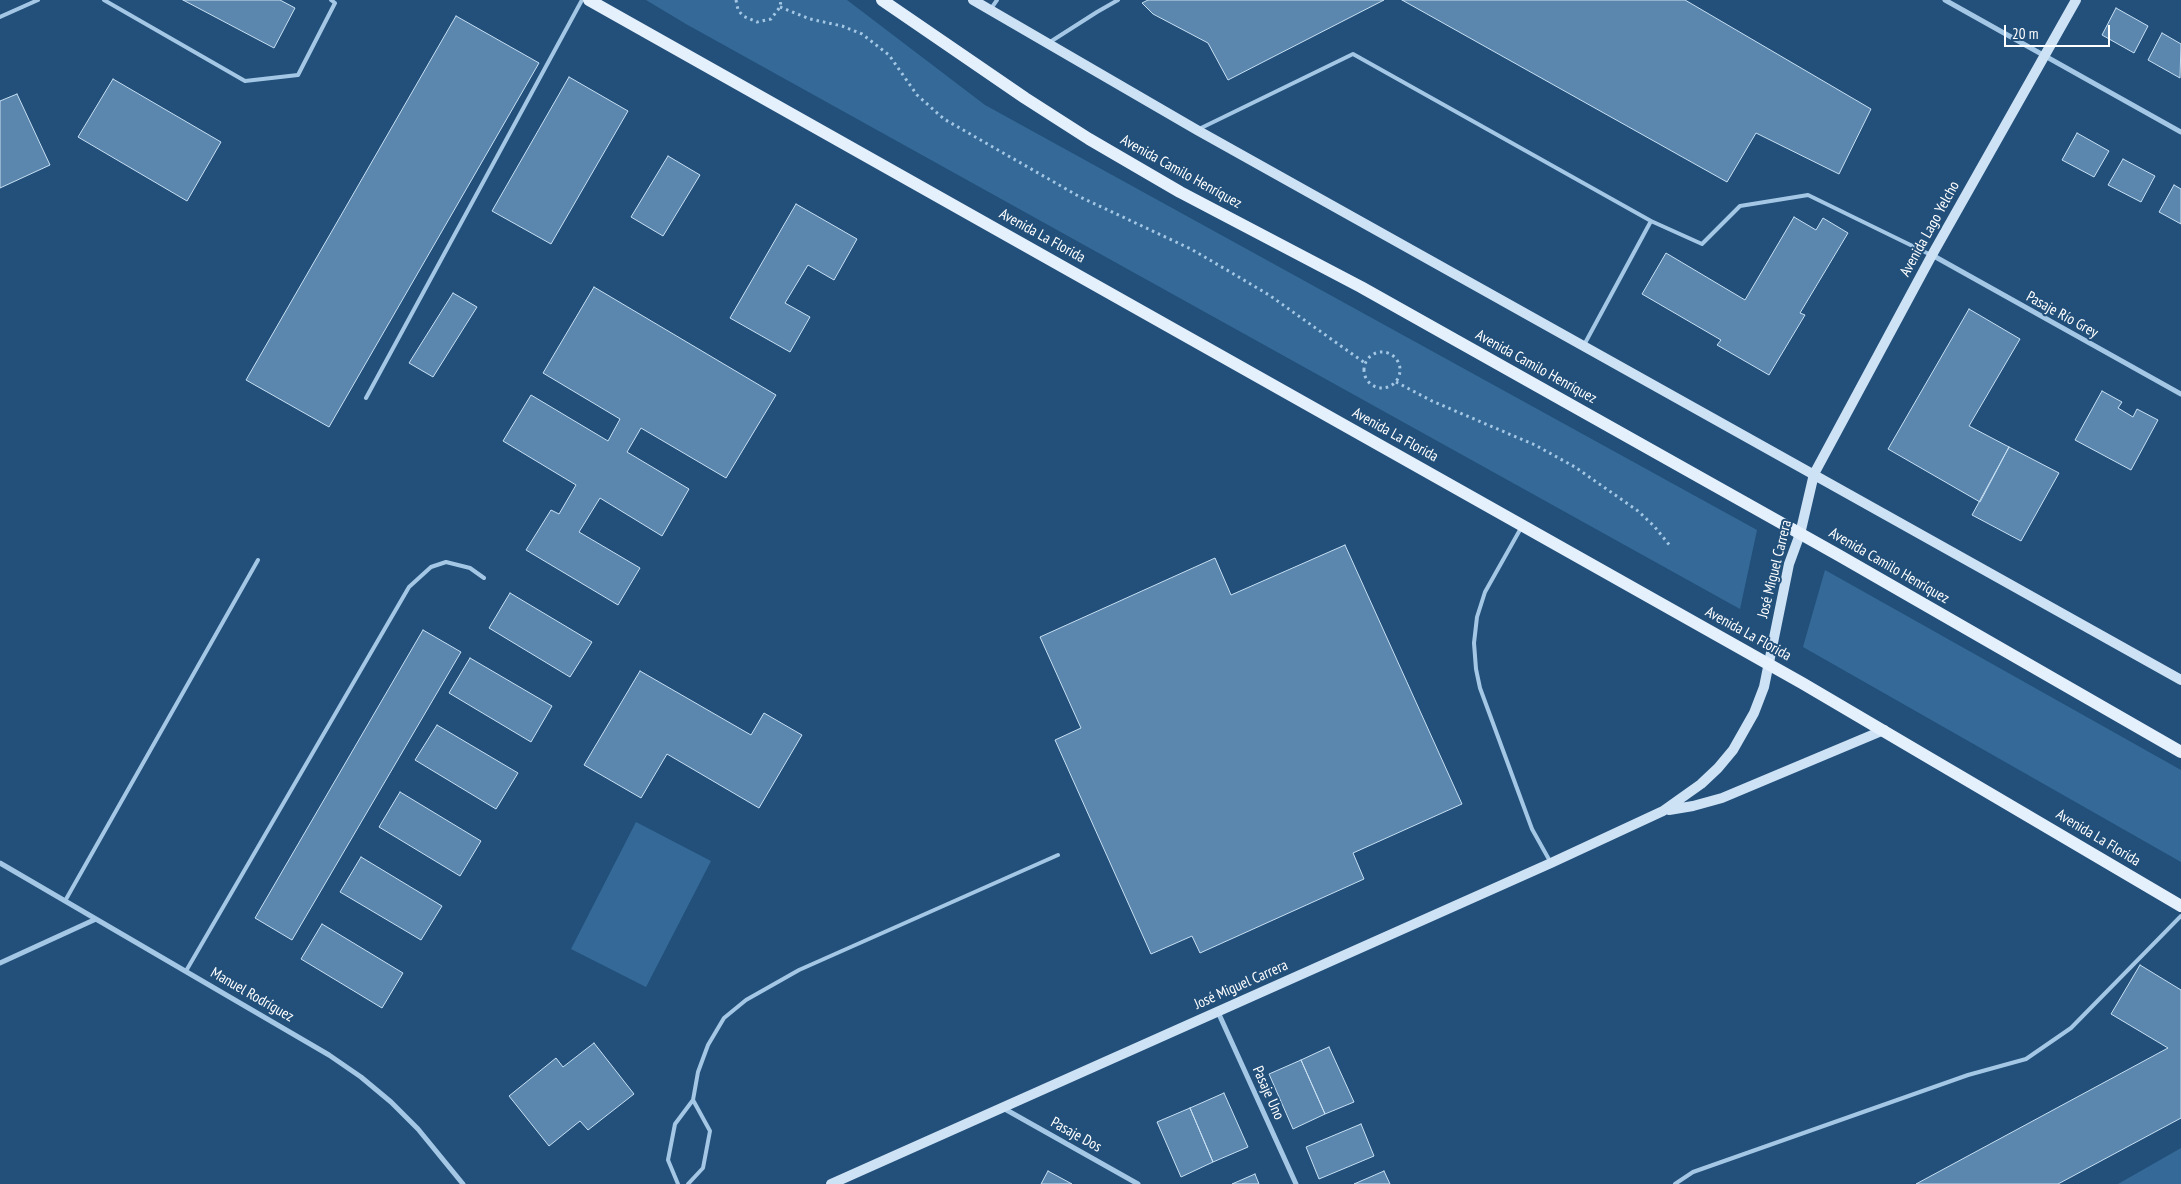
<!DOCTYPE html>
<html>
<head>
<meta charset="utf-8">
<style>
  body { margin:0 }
  #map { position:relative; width:2181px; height:1184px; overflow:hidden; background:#22507a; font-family:"PT Sans Narrow",sans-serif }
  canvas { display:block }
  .scale { position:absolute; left:2004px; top:25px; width:106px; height:22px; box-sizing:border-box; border:2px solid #fff; border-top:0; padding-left:6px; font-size:15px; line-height:18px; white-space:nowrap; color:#fff; -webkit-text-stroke:4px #22507a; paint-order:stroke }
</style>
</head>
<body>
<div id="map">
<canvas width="2181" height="1184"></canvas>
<div class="scale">20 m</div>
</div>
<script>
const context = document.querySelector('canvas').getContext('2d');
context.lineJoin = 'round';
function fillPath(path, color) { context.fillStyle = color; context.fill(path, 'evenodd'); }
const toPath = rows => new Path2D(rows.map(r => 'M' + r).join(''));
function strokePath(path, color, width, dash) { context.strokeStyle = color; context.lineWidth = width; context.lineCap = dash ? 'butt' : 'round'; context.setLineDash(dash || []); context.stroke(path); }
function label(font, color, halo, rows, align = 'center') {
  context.font = font + ' "PT Sans Narrow",sans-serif'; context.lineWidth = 4; context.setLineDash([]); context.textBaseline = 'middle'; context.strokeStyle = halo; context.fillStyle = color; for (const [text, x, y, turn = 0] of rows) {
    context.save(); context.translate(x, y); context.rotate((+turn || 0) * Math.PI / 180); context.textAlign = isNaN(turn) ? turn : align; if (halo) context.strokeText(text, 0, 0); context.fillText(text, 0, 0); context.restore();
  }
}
const green = toPath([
  [646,0,847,0,985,105,1757,530,1740,609,686,24],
  [1825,570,2181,770,2181,862,1803,647],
  [636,822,711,861,646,987,571,949],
  [2181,1148,2181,1184,2118,1184]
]);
const building = toPath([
  [183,0,280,0,295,8,274,48,183,0],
  [1148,0,1384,0,1228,80,1208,43,1153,14,1142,3,1148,0],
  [1402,0,1685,0,1871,109,1839,174,1756,133,1727,182,1402,0],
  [2116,8,2148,26,2134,53,2102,35,2116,8],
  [456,16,539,63,329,427,246,380,456,16],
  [2162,33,2181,44,2180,78,2148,60,2162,33],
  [569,77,628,111,551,244,492,211,569,77],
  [113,79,221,142,187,201,78,137,113,79],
  [17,94,50,165,0,188,0,101,17,94],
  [2077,133,2109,151,2094,177,2062,160,2077,133],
  [668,156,700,175,663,236,631,217,668,156],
  [2123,159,2155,176,2141,202,2108,185,2123,159],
  [2174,185,2181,189,2181,224,2159,212,2174,185],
  [796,204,857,239,834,280,808,265,785,303,810,317,790,352,730,318,796,204],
  [1794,217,1816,230,1823,218,1848,233,1800,313,1805,315,1769,375,1717,345,1721,340,1642,294,1666,253,1745,300,1794,217],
  [594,287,776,395,726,478,641,428,627,452,689,489,662,536,600,498,579,532,640,568,618,605,526,550,551,510,559,514,576,485,503,441,531,395,608,441,620,419,543,373,594,287],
  [453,293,477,307,433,377,409,363,453,293],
  [1969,309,2020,339,1969,426,2009,447,1980,502,1888,449,1969,309],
  [2102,391,2122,402,2118,408,2133,417,2137,409,2158,420,2131,470,2075,440,2102,391],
  [2009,447,2059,473,2021,541,1972,515,2009,447],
  [1345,545,1462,804,1353,853,1364,879,1200,953,1192,936,1151,954,1055,740,1081,728,1040,637,1215,558,1231,595,1345,545],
  [510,593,592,642,570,677,489,628,510,593],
  [423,630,461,652,292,940,255,918,423,630],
  [470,658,552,706,531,742,449,693,470,658],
  [640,671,751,735,764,713,802,735,759,808,667,754,641,798,584,765,640,671],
  [437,725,518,773,496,809,415,760,437,725],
  [400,792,481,841,460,876,379,827,400,792],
  [361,857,442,906,421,940,340,892,361,857],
  [322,924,403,973,382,1008,301,959,322,924],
  [2140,965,2181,990,2181,1118,2058,1184,1916,1184,2168,1048,2111,1014,2140,965],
  [594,1043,634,1094,588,1130,580,1121,549,1146,509,1096,556,1058,563,1067,594,1043],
  [1329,1047,1354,1102,1325,1114,1301,1060,1329,1047],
  [1301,1060,1325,1114,1293,1129,1269,1074,1301,1060],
  [1224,1093,1248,1147,1213,1162,1190,1108,1224,1093],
  [1190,1108,1213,1162,1181,1177,1157,1122,1190,1108],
  [1361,1124,1374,1156,1319,1179,1306,1147,1361,1124],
  [1048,1171,1072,1184,1041,1184,1048,1171],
  [1384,1171,1390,1184,1354,1184,1384,1171],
  [1255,1174,1259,1184,1232,1184,1255,1174]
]);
const path = toPath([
  [736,0,738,10,743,16,757,22,771,19,780,7,781,0],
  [780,7,810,19,842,26,862,34,889,55,917,95,944,119,1080,197,1191,249,1232,273,1269,295,1365,363],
  '1364 370a18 18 0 1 1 36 0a18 18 0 1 1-36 0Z',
  [1396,382,1432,401,1535,445,1575,467,1638,511,1654,526,1671,547]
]);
const lane = toPath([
  [104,0,245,81,298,75,335,3,331,0],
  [990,10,997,0],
  [0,17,38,0],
  [1050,42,1097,12,1118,0],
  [1199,129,1353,54,1651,221,1584,345],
  [1651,221,1702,244,1740,206,1808,195,1931,255],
  [366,398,582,0],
  [1521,528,1485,592,1477,617,1474,643,1476,669,1480,688,1532,829,1551,863],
  [65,901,258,560],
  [186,971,409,587,431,567,446,562,470,568,484,578],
  [678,1184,668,1160,675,1124,693,1100,698,1072,708,1045,724,1018,746,1000,799,970,1058,855],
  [688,1184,703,1168,710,1131,693,1100],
  [1675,1184,1693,1172,1968,1075,2026,1059,2071,1028,2181,916]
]);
const street = toPath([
  [1945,0,2181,132],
  [1932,255,2181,394],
  [0,863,329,1055,361,1077,391,1102,418,1129,463,1184],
  [0,963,96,919],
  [1218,1012,1296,1184],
  [1003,1108,1138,1184]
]);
const secondary = toPath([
  [973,0,1197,130,2181,680],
  [1669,810,1693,806,1722,798,1884,730],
  [831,1184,1551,863,1663,811,1701,784,1718,768,1733,750,1754,713,1764,687,1789,564,1800,534,1814,474,1932,255,2076,0]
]);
const primary = toPath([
  [589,0,1802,683,2181,906],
  [882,0,1025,98,1089,139,1180,192,1361,287,1840,556,2181,752]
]);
const streetNames = [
  ["Avenida Camilo Henríquez",1181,172,29],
  ["Avenida Lago Yelcho",1930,229,-61],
  ["Avenida La Florida",1042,236,29],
  ["Pasaje Río Grey",2062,315,29],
  ["Avenida Camilo Henríquez",1536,367,29],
  ["Avenida La Florida",1395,435,29],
  ["Avenida Camilo Henríquez",1889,566,30],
  ["José Miguel Carrera",1775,569,-76],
  ["Avenida La Florida",1748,634,29],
  ["Avenida La Florida",2098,838,31],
  ["José Miguel Carrera",1241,985,-24],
  ["Manuel Rodríguez",252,995,30],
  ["Pasaje Uno",1268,1093,66],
  ["Pasaje Dos",1076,1135,29]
];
fillPath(green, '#356a98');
fillPath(building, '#5b86ad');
strokePath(building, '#c7e0f4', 1);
strokePath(path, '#a4c7e5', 3, [2.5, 4]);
strokePath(lane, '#a4c7e5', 4);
strokePath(street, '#a4c7e5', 5);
strokePath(secondary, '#cee2f5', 10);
strokePath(primary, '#e5f0fd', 12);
label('15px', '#fff', '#22507a', streetNames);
</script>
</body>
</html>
